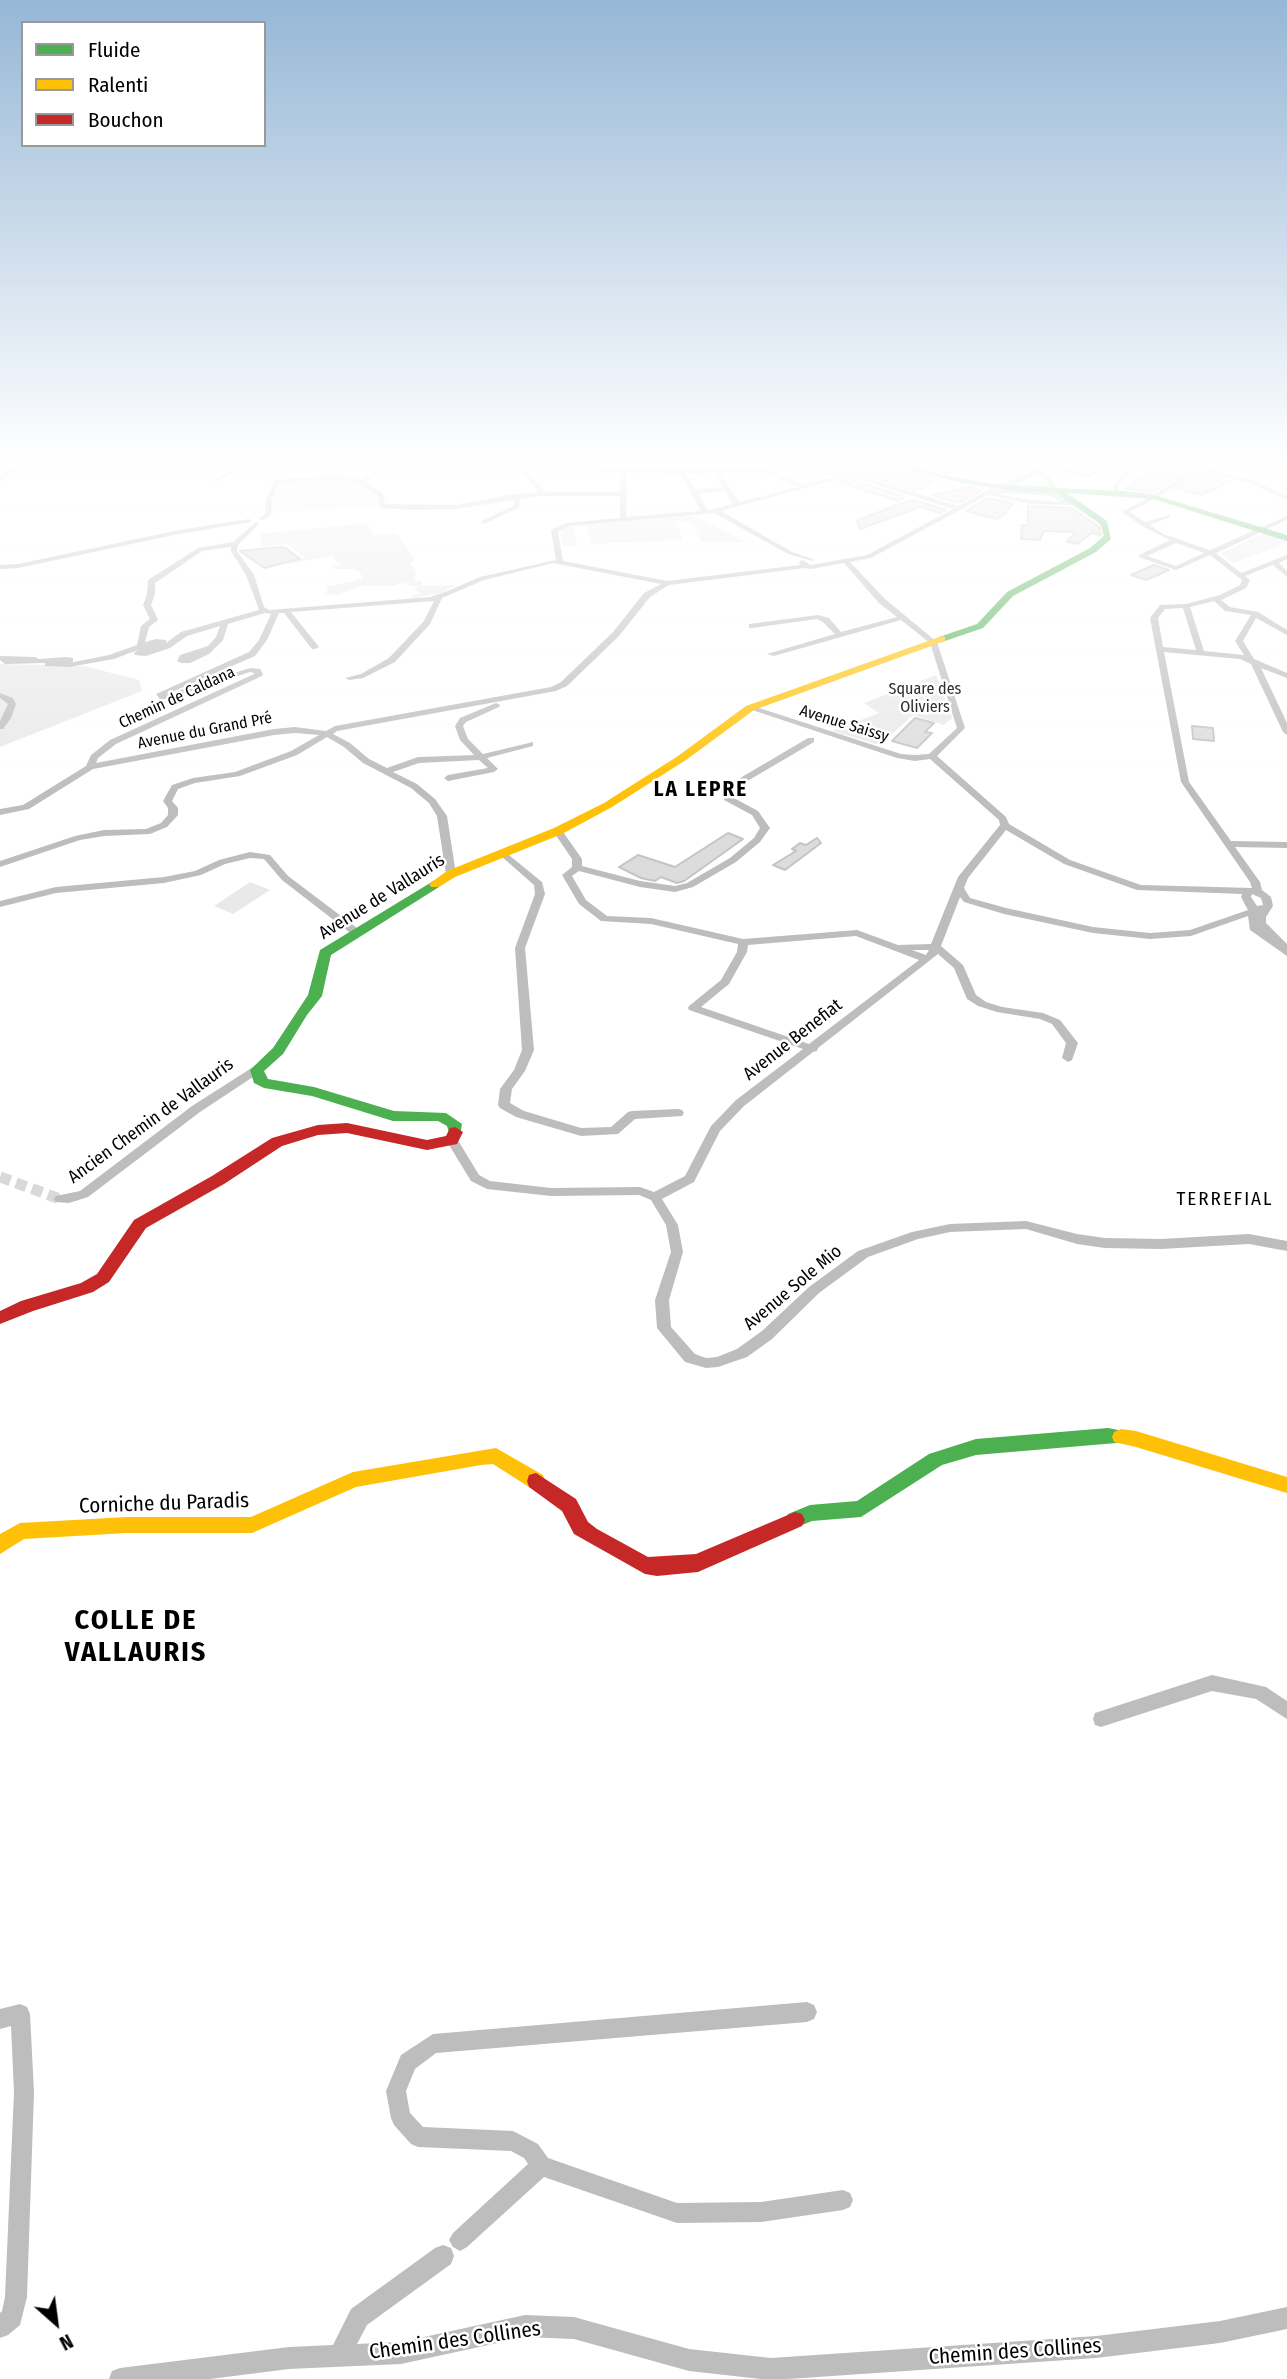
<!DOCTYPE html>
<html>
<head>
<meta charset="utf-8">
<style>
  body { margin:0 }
  #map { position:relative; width:1287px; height:2379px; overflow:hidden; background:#fff; font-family:"Fira Sans Condensed",sans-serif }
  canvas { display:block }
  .legend { position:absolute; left:21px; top:21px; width:245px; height:126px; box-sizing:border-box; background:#fff; border:2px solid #999; margin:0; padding:9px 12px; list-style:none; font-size:21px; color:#000 }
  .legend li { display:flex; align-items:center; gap:14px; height:35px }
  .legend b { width:35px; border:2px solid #999 }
  .north { position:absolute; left:21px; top:2288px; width:70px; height:70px; -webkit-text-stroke:5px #fff; paint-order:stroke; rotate:152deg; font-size:19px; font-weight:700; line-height:28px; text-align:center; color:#000 }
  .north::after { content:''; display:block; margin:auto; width:24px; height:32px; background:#000; clip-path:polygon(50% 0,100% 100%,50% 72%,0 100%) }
</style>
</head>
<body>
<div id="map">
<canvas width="1287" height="2379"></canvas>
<ul class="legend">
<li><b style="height:9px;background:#4caf50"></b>Fluide</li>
<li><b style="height:9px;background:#ffc107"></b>Ralenti</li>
<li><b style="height:9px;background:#c62828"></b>Bouchon</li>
</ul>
<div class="north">N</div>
</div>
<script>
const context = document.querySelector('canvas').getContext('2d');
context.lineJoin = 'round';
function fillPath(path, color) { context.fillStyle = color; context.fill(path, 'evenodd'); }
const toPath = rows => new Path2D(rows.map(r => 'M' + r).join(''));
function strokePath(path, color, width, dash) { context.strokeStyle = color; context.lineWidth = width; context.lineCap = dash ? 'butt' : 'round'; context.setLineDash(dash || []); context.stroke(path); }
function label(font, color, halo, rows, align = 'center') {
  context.font = font + ' "Fira Sans Condensed",sans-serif'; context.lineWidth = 5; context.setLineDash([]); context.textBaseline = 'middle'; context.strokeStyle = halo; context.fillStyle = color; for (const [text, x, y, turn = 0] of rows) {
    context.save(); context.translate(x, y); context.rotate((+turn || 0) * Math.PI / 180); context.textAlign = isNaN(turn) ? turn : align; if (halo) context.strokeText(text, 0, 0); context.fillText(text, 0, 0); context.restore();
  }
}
const green = toPath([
  [344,479,379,495,377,505,270,513,271,499,278,482],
  [692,515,746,542,701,542,691,521,676,522,683,540,591,544,587,526,574,526,577,545,568,547,563,545,560,534,561,529,570,526],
  [368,523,373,535,397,533,415,560,410,562,416,572,414,581,422,581,422,586,456,585,441,593,414,598,409,597,421,593,413,589,419,586,406,585,404,582,394,586,359,586,338,595,326,594,328,589,324,587,355,581,362,578,361,574,355,569,334,569,333,566,343,564,336,561,333,555,290,564,288,563,305,558,288,544,263,547,260,534],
  [1264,533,1287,540,1287,543,1233,563,1221,553],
  [0,664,84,666,139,680,142,691,0,747],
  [936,675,952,718,944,725,913,715,880,745,832,731,879,713,864,703],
  [250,882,270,890,233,914,214,906]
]);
const stream = toPath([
  [995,462,1011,466]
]);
const building = toPath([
  [831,462,878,462,879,463,830,475,813,468,825,467,831,462],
  [902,462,948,462,952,471,948,473,902,462],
  [1160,462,1186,462,1190,468,1153,492,1126,489,1160,462],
  [891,467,937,479,916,491,865,475,891,467],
  [1203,474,1231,481,1201,495,1176,488,1195,475,1203,474],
  [849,479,905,497,898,501,839,482,849,479],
  [973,487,981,491,958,503,932,495,973,487],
  [988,498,1013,503,1005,514,996,519,965,511,988,498],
  [915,500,946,510,940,513,920,507,860,529,857,521,896,505,915,500],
  [1028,506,1072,508,1099,527,1101,535,1091,533,1078,544,1067,542,1075,532,1044,531,1040,540,1021,539,1022,525,1028,525,1028,506],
  [281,547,286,548,300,559,264,568,240,551,281,547],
  [1154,565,1169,570,1146,580,1131,575,1154,565],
  [915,718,934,723,925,732,932,733,917,748,892,741,915,718],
  [1192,726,1213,728,1214,741,1193,739,1192,726],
  [728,833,743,839,684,881,677,883,661,877,655,881,641,878,619,867,638,855,675,867,728,833],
  [817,838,821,843,785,870,773,865,796,851,792,849,800,843,806,845,817,838]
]);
const streetTunnel = toPath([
  [0,1177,60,1199]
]);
const street = toPath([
  [22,462,28,462,0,481,0,476,22,462],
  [68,462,76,462,73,464,68,462],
  [242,462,248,462,240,470,217,481,212,480,236,468,242,462],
  [276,462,282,462,283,464,312,462,319,463,281,468,276,462],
  [387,462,393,462,365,482,383,493,385,504,456,505,515,494,539,492,515,465,517,462,521,465,621,468,621,462,627,462,627,468,682,470,769,467,828,462,825,464,770,471,804,485,891,462,899,462,856,475,958,506,990,489,1053,462,1060,462,1055,465,1088,474,1109,462,1116,462,1089,478,1050,467,1040,472,1047,474,1058,488,1055,490,1030,491,1055,493,1072,503,1072,505,1031,504,988,495,871,558,850,562,885,599,937,642,965,728,937,756,1006,817,1009,824,1070,860,1141,885,1252,888,1250,882,1181,782,1150,618,1160,605,1186,604,1220,595,1240,585,1242,580,1210,555,1176,570,1139,557,1139,555,1170,540,1142,526,1122,512,1152,496,1194,468,1188,462,1194,462,1200,467,1254,481,1287,496,1287,500,1250,483,1199,470,1156,498,1130,512,1145,522,1170,515,1170,517,1150,525,1163,534,1210,550,1287,516,1287,520,1216,553,1241,573,1287,555,1287,559,1279,563,1287,571,1287,577,1273,565,1245,576,1250,580,1246,588,1221,600,1230,607,1258,612,1287,630,1287,635,1256,618,1243,641,1254,659,1287,673,1287,678,1261,668,1287,723,1287,735,1283,732,1251,664,1240,659,1164,652,1189,782,1231,841,1287,842,1287,848,1235,847,1260,882,1262,890,1271,897,1273,906,1266,917,1266,923,1287,944,1287,956,1250,930,1248,916,1191,936,1150,939,1093,933,1004,914,964,902,960,897,941,946,963,965,976,995,986,1002,1002,1007,1043,1013,1060,1020,1078,1043,1072,1060,1068,1062,1062,1058,1066,1043,1052,1024,1040,1019,997,1012,978,1006,967,999,954,968,938,954,818,1048,817,1051,813,1052,744,1106,720,1131,694,1182,662,1199,678,1225,683,1252,669,1300,671,1327,695,1354,706,1358,717,1357,737,1349,762,1331,809,1287,858,1251,912,1232,950,1224,1026,1221,1077,1234,1105,1238,1161,1239,1249,1234,1287,1241,1287,1251,1249,1244,1161,1249,1105,1248,1077,1244,1026,1229,950,1232,918,1239,868,1257,819,1293,772,1339,747,1357,718,1367,706,1368,685,1362,657,1328,655,1300,671,1252,666,1225,651,1200,639,1195,551,1196,487,1189,471,1181,446,1140,448,1137,456,1137,479,1175,490,1181,551,1188,640,1187,654,1192,685,1176,711,1126,736,1100,803,1049,689,1010,688,1008,689,1006,721,980,737,952,738,944,651,924,601,921,579,904,562,875,572,867,572,859,553,831,555,829,561,829,582,859,582,866,640,881,675,886,687,883,730,858,754,838,760,828,752,815,724,800,725,787,808,738,814,738,814,742,732,790,732,797,758,811,770,828,760,842,736,862,693,887,675,892,640,887,579,871,572,876,586,900,607,916,651,918,743,939,857,930,898,945,931,944,958,877,1000,825,999,820,930,759,915,761,897,758,746,708,753,706,901,754,915,755,929,754,957,728,930,643,901,620,774,656,767,654,835,634,823,622,817,619,752,628,749,628,749,624,818,615,829,618,841,632,897,617,879,603,844,563,811,569,805,568,669,585,650,597,619,636,567,686,556,691,337,731,333,734,350,743,369,759,387,768,418,757,474,755,460,740,455,726,460,718,496,703,500,705,499,707,466,722,463,726,468,739,483,754,533,742,533,746,487,758,498,769,494,772,448,781,444,778,448,775,488,768,479,760,419,763,393,772,417,784,435,799,447,816,456,874,454,876,448,876,446,874,437,816,429,803,411,788,363,763,344,747,327,737,297,755,240,776,195,783,178,789,172,801,178,808,178,815,167,827,150,834,104,836,80,840,0,867,0,861,75,836,104,830,146,829,161,823,168,815,168,808,163,801,172,785,193,778,235,772,291,751,319,735,295,733,274,735,93,769,29,809,0,815,0,809,23,805,86,766,91,755,110,740,252,675,255,673,250,672,169,699,160,699,156,694,249,652,259,640,271,614,265,613,228,624,223,640,209,654,190,663,181,663,177,661,180,655,208,646,216,637,220,626,187,636,170,648,146,656,135,655,134,653,138,650,114,659,69,667,48,666,45,666,45,663,5,664,0,660,0,656,35,657,39,659,66,657,73,658,73,662,69,663,109,655,137,645,141,626,150,619,143,605,147,594,148,580,198,548,233,542,256,522,259,524,238,545,237,551,254,575,264,607,269,610,431,597,450,590,480,577,556,560,551,530,566,523,620,518,620,496,537,496,519,499,520,507,484,524,482,523,482,521,515,505,513,500,456,509,411,510,382,508,379,506,378,495,357,483,343,479,278,483,272,499,271,515,263,520,258,519,265,514,266,499,274,480,343,475,361,480,387,462],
  [525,469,621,472,620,492,546,492,525,469],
  [763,471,798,487,739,502,720,473,763,471],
  [627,472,680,474,701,511,626,517,627,472],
  [714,473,723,487,696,490,686,474,714,473],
  [1038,475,1043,476,1050,486,1014,485,1038,475],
  [849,476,953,509,867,555,811,565,802,560,799,562,800,565,667,581,563,561,558,531,569,526,714,513,788,554,813,561,813,559,792,552,721,511,849,476],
  [1004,487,1007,488,1019,490,1005,489,991,493,1004,487],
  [725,491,733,504,710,510,708,510,698,494,725,491],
  [1005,493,1052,496,1061,502,1031,500,999,495,1005,493],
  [1176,543,1204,553,1176,566,1147,556,1176,543],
  [231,547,231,551,246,575,259,610,181,632,166,643,166,640,156,639,145,642,149,627,158,620,151,605,155,594,155,583,202,551,231,547],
  [553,563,661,584,644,593,613,632,561,682,551,687,335,726,326,731,295,727,274,729,96,763,98,758,116,744,262,676,263,674,260,669,250,668,165,695,255,656,267,640,279,613,284,613,312,649,315,649,319,647,291,612,434,601,424,621,389,658,361,674,345,678,349,680,363,678,395,662,430,624,442,598,484,580,553,563],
  [1214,601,1225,611,1251,615,1235,641,1244,655,1204,651,1190,607,1214,601],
  [1183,608,1196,650,1163,647,1158,618,1165,609,1183,608],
  [1006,830,1064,864,1137,890,1242,894,1241,897,1248,910,1190,930,1150,933,1093,927,1006,908,970,898,964,888,968,878,1006,830],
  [1252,894,1261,898,1263,905,1257,906,1251,897,1252,894],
  [856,936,919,960,809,1044,701,1007,729,984,747,952,748,945,856,936],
  [912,950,929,950,926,955,912,950],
  [414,462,421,462,432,469,427,470,414,462],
  [1133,462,1139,462,1119,485,1117,493,1113,493,1113,485,1133,462],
  [249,519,251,520,251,522,179,534,18,568,0,569,0,565,18,564,179,530,249,519],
  [0,693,13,698,16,704,11,718,3,729,0,729,0,721,8,704,0,698,0,693],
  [504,851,542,882,545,894,525,948,534,1050,525,1071,512,1089,510,1103,524,1111,581,1128,611,1127,628,1112,632,1111,678,1109,682,1110,684,1113,682,1116,635,1119,618,1134,581,1136,516,1117,500,1108,498,1105,500,1089,514,1070,522,1050,515,948,535,894,534,885,501,856,499,854,504,851],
  [250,852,270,855,288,876,361,931,361,935,353,935,282,880,264,859,250,858,225,864,201,875,164,883,56,893,0,907,0,901,56,887,164,877,195,871,219,860,250,852],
  [261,1062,265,1063,267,1066,265,1069,200,1112,88,1197,69,1203,56,1202,54,1199,56,1196,80,1191,192,1106,261,1062],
  [1212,1675,1266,1687,1287,1701,1287,1719,1256,1699,1212,1691,1101,1727,1095,1725,1093,1719,1095,1713,1101,1711,1212,1675],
  [807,2002,814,2005,817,2012,814,2019,807,2022,436,2053,415,2069,406,2091,410,2113,423,2127,513,2131,538,2144,548,2158,677,2203,761,2202,843,2190,850,2193,853,2200,850,2207,843,2210,761,2222,677,2223,544,2177,467,2247,460,2251,453,2247,449,2240,453,2233,528,2164,524,2158,511,2151,418,2147,411,2144,394,2125,391,2118,386,2091,401,2055,433,2034,807,2002],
  [20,2004,27,2007,30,2014,34,2092,27,2297,20,2325,8,2335,0,2338,0,2313,2,2311,5,2297,14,2092,11,2026,0,2029,0,2009,20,2004],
  [443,2245,451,2248,454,2256,451,2264,367,2325,357,2344,401,2342,525,2315,574,2317,689,2349,771,2358,1096,2336,1220,2321,1287,2307,1287,2329,1220,2343,1096,2358,788,2379,761,2379,689,2371,574,2339,525,2337,401,2364,289,2369,210,2379,109,2379,112,2371,120,2368,289,2347,333,2345,351,2309,435,2248,443,2245]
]);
const fast = toPath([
  [881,462,893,462,962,479,1008,486,1124,491,1154,495,1287,535,1287,541,1153,499,1067,493,1107,521,1111,539,1096,552,1013,596,983,628,942,642,939,641,939,637,977,624,1007,592,1090,548,1104,536,1100,524,1056,493,1008,490,962,483,881,462],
  [435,880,439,881,439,887,331,955,322,996,307,1015,283,1054,264,1071,268,1079,314,1087,394,1111,446,1113,462,1124,460,1136,450,1136,447,1126,438,1121,393,1121,312,1096,264,1088,254,1083,250,1070,273,1048,308,995,320,950,435,880],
  [1108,1428,1128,1432,1130,1437,1128,1442,976,1455,942,1465,861,1517,812,1521,795,1528,788,1526,785,1520,788,1514,810,1505,857,1501,929,1454,976,1439,1108,1428]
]);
const slow = toPath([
  [942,636,945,637,945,641,754,710,686,760,612,807,562,834,455,877,439,887,431,887,429,884,447,871,554,828,604,803,678,756,746,706,942,636],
  [1121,1429,1136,1431,1287,1477,1287,1493,1136,1447,1114,1442,1112,1437,1114,1432,1121,1429],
  [496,1448,543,1475,545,1481,543,1487,536,1489,529,1487,493,1464,481,1465,356,1487,252,1533,127,1533,24,1539,0,1554,0,1534,20,1523,127,1517,251,1517,353,1472,496,1448]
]);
const jam = toPath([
  [347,1123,427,1140,446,1136,450,1128,455,1127,463,1132,457,1144,427,1150,347,1133,318,1135,282,1146,224,1184,146,1228,109,1282,93,1292,33,1311,0,1324,0,1311,21,1301,81,1283,97,1274,134,1220,212,1176,272,1138,318,1125,347,1123],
  [536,1473,576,1499,588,1522,597,1529,648,1557,696,1554,795,1512,802,1514,805,1520,802,1526,698,1572,657,1576,645,1574,574,1534,562,1511,529,1487,527,1481,529,1475,536,1473]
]);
const farParknames = [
  ["Square des",925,690],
  ["Oliviers",925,708]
];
const farStreetnames = [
  ["Chemin de Caldana",177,698,-25],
  ["Avenue Saissy",844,724,17],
  ["Avenue du Grand Pré",205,731,-11]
];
const streetNames = [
  ["Avenue de Vallauris",382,897,-32],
  ["Avenue Benefiat",793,1040,-38],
  ["Ancien Chemin de Vallauris",151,1121,-36],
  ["Avenue Sole Mio",793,1288,-40]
];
const neighbourhoodNames = [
  ["TERREFIAL",1225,1200]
];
const farDistrictnames = [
  ["LA LEPRE",701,790]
];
const nearStreetnames = [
  ["Corniche du Paradis",164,1504,-2],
  ["Chemin des Collines",455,2341,-8],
  ["Chemin des Collines",1015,2352,-4]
];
const nearDistrictnames = [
  ["COLLE DE",136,1621],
  ["VALLAURIS",136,1653]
];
fillPath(green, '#e9e9e9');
strokePath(stream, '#bbb', 2);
fillPath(building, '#dcdcdc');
strokePath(building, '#c4c4c4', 2);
strokePath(streetTunnel, '#d9d9d9', 11, [11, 6]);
fillPath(street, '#bdbdbd');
fillPath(fast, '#4caf50');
fillPath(slow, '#ffc107');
fillPath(jam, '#c62828');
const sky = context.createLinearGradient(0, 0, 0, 795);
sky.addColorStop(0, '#96b7d6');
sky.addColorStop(0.58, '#fff');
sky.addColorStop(1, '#ffffff00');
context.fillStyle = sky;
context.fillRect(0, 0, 1287, 795);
label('16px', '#2e2e2e', '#fff', farParknames);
label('16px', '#000', '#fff', farStreetnames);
label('18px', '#000', '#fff', streetNames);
context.letterSpacing = '2px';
label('19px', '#000', '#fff', neighbourhoodNames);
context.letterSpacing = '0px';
context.letterSpacing = '2px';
label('bold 21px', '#000', '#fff', farDistrictnames);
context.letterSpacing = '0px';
label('21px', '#000', '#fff', nearStreetnames);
context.letterSpacing = '2px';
label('bold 28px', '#000', '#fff', nearDistrictnames);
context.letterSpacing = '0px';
</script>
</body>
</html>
